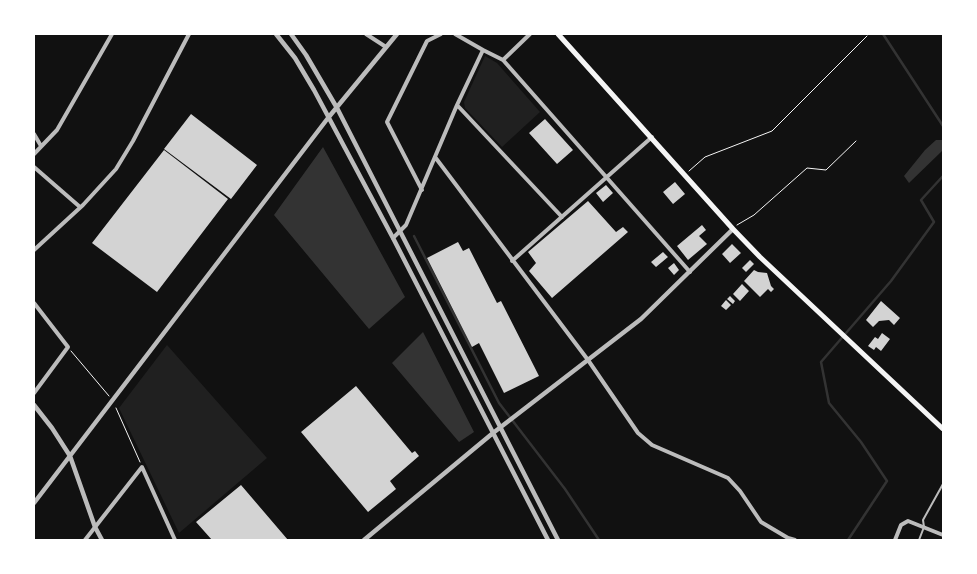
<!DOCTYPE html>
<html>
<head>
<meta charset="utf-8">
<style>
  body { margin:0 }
  #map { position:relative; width:977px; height:574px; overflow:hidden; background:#111; font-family:"Alegreya Sans",sans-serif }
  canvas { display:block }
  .frame { position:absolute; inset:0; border:35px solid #fff; pointer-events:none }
</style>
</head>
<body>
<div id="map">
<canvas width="977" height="574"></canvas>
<div class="frame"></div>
</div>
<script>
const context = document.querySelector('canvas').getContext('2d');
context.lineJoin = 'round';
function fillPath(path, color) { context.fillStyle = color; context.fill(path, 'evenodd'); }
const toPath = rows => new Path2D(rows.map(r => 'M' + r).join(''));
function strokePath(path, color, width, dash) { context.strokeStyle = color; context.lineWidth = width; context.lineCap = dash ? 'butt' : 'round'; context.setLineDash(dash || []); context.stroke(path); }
const green = toPath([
  [485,56,497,63,540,112,502,147,465,108,464,102],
  [167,345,267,458,179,533,119,408]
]);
const water = toPath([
  [936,140,942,140,942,151,909,183,904,176,925,150],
  [323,147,405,297,369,329,274,215],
  [423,332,474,432,459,442,392,363]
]);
const stream = toPath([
  [883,34,943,126],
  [414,236,499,403,565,489,599,540],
  [848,540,887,481,861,442,829,403,821,362,891,281,934,222,921,200,943,176]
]);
const building = toPath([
  [191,114,257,165,231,199,164,149],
  [545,119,573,150,557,164,529,133],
  [164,150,228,199,157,292,92,243],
  [675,182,685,194,673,204,663,192],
  [606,185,613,193,603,202,596,193],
  [588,201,616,232,623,227,628,232,552,298,529,271,536,263,528,252],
  [702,225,706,230,699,236,707,244,688,260,677,246],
  [458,242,463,251,469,248,497,303,501,301,539,376,504,393,479,343,472,347,427,258],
  [732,244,741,253,730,263,722,254],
  [663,252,668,257,656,267,651,262],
  [750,260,754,264,746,272,742,268],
  [674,263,679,270,674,275,668,268],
  [754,270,758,272,767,273,771,286,774,289,771,292,768,289,760,297,744,281],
  [742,284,749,291,740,301,733,294],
  [730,296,735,301,733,304,727,299],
  [726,300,731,305,726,310,721,306],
  [881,301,900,318,894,325,889,320,879,321,873,327,866,320],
  [882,333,890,339,881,351,876,347,874,350,868,346,875,337,878,339],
  [356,386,412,453,415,451,419,456,390,481,396,489,368,512,301,432],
  [241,485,288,540,212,540,196,522]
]);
const path = toPath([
  [689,171,705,157,772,131,867,36],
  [737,225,754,215,807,168,826,170,856,141],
  [71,351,109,396],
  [116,408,140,462]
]);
const service = toPath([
  [919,540,924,527,923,520,943,484]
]);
const minor = toPath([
  [366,34,386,47],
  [455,34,483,50],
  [503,60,530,34],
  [457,105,562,217],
  [34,134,41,146],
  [34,154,57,130,112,34],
  [435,157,588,360,638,433,652,445,728,478,740,491,761,522,788,538,795,540],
  [34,167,80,207],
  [422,190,387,122,427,41,441,34],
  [393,238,406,225,457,105,483,50,503,60,690,272],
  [34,250,83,205,116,169,133,141,189,34],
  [512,261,652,137],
  [34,303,68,347,34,393],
  [85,540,142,467,175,540],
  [895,540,901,525,908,521,943,535]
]);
const tertiary = toPath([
  [276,34,295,58,314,90,393,238,548,540],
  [291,34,306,55,337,108,558,540],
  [34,405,52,428,70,456,95,527,102,540],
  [34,503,328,118,397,34],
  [364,540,493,433,641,319,733,229]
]);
const secondary = toPath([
  [558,34,733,229,760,257,943,429]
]);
fillPath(green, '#202020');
fillPath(water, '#333');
strokePath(stream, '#333', 2.5);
fillPath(building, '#d3d3d3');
strokePath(path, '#f5f5f5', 1);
strokePath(service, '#bcbcbc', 2);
strokePath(minor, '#bcbcbc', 4);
strokePath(tertiary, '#bcbcbc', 4.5);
strokePath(secondary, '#f5f5f5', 5);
</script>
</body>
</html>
